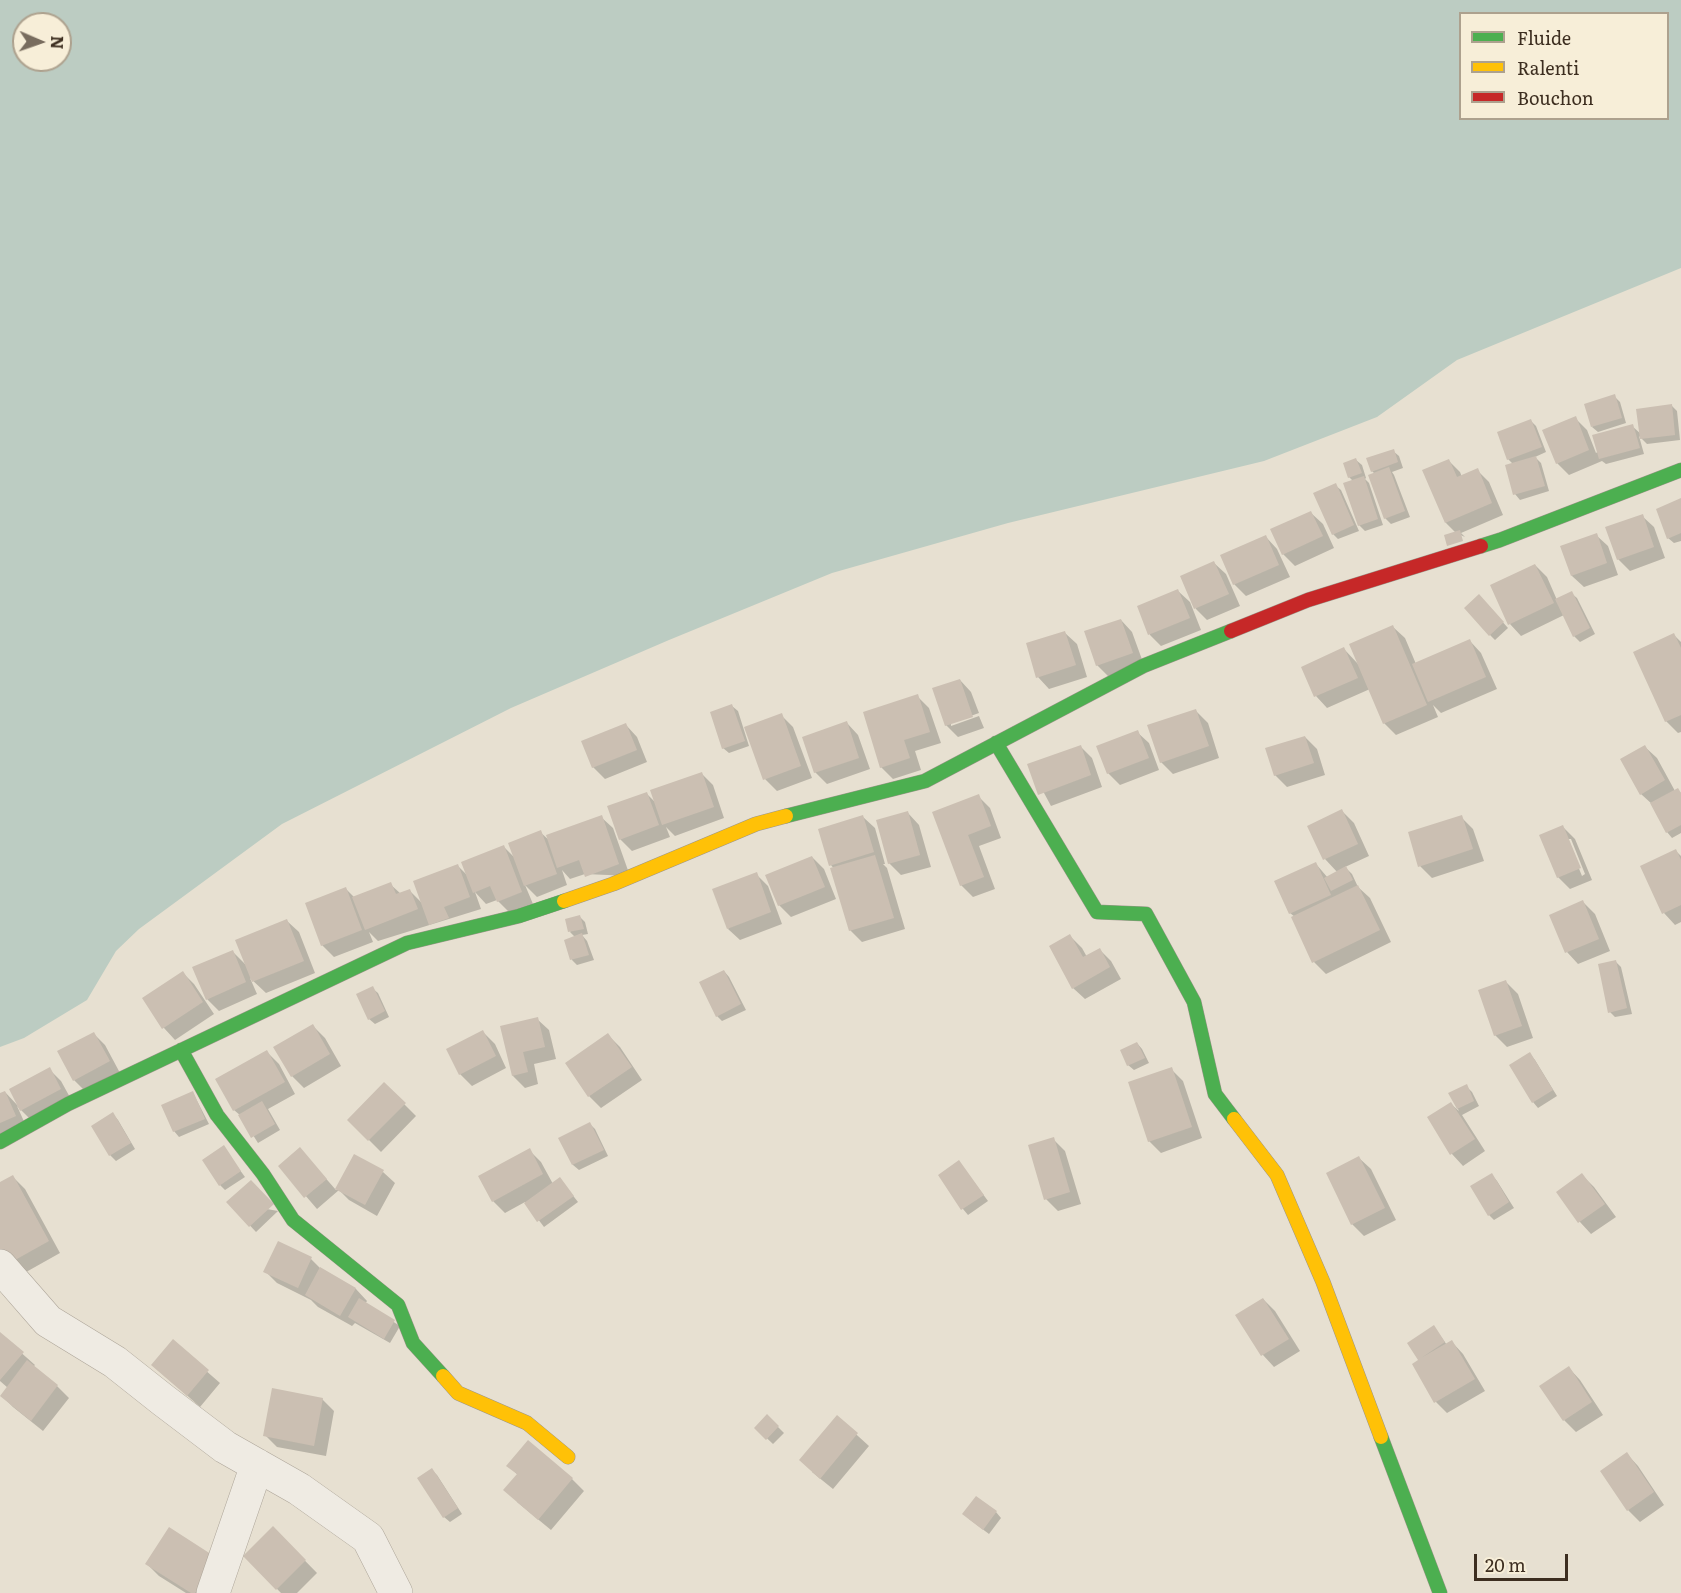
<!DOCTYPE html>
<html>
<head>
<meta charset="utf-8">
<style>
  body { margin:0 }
  #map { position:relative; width:1681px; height:1593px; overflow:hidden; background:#e7e0d1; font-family:Literata,serif }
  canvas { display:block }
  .legend { position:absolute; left:1459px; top:12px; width:210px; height:108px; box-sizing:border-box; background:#f7eed8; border:2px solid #ada18e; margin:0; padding:8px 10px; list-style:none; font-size:18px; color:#3d2e20 }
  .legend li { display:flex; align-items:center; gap:12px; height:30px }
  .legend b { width:30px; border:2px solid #ada18e }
  .north { position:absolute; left:12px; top:12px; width:60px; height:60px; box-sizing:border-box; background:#f7eed8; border:2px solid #ada18e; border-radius:50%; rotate:92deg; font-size:16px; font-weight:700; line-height:24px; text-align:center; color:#3d2e20 }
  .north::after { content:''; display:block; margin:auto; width:21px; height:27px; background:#786c5e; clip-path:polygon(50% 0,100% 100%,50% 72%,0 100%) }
  .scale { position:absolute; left:1474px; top:1554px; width:94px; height:27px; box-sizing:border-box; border:3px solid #3d2e20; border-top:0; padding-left:8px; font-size:18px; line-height:21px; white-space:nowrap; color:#3d2e20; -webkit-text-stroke:4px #f7eed8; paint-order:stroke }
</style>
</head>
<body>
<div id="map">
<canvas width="1681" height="1593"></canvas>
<ul class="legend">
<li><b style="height:8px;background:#4caf50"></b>Fluide</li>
<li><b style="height:8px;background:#ffc107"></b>Ralenti</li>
<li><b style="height:8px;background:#c62828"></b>Bouchon</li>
</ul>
<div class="north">N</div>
<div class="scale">20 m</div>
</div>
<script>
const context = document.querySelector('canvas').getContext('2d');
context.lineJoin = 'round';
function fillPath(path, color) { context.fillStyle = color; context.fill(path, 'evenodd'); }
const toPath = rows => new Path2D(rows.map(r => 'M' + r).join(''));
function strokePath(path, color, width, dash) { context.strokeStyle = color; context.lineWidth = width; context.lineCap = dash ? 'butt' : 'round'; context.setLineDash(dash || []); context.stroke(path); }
const water = toPath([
  [0,0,1681,0,1681,268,1457,360,1377,417,1264,461,1008,523,832,573,669,640,511,708,282,824,139,929,116,951,87,1000,24,1038,0,1047],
  [1460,14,1668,14,1668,118,1460,118],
  [24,24,60,24,60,60,24,60]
]);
const shadow = toPath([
  [1614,396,1620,402,1626,423,1598,432,1592,427],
  [1672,406,1677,411,1680,440,1647,444,1639,436,1644,454,1606,464,1602,461,1569,475,1557,463,1575,418,1587,430,1596,453,1632,426,1641,434],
  [1531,421,1536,426,1546,452,1535,457,1541,463,1549,491,1520,500,1515,494,1513,464,1508,459],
  [1393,451,1399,456,1403,468,1392,472,1394,475,1410,517,1391,524,1385,518,1375,474,1372,471],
  [1356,460,1362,465,1366,478,1365,479,1369,483,1383,525,1365,531,1359,525,1353,481,1349,477],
  [1449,461,1460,472,1462,477,1477,470,1489,482,1503,515,1461,533,1465,537,1456,533,1446,523],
  [1335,485,1341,490,1359,531,1338,539,1333,534],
  [1681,500,1681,541,1674,543,1668,538],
  [1311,513,1323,524,1334,548,1295,566,1283,554],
  [1642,516,1654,527,1665,558,1630,571,1618,559],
  [1596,535,1608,546,1618,575,1584,587,1572,576,1562,547],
  [1266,537,1277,549,1290,577,1246,596,1234,584],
  [1214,563,1226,574,1240,606,1207,620,1196,609,1182,577],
  [1535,565,1547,577,1557,600,1571,593,1577,598,1595,634,1580,642,1574,636,1564,615,1521,636,1510,624],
  [1178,591,1190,602,1201,630,1161,646,1150,635,1139,607],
  [1484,601,1508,628,1495,640,1490,635],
  [1121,620,1132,632,1144,665,1109,677,1097,665],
  [1393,627,1405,638,1416,664,1470,641,1481,653,1497,689,1441,713,1433,705,1438,717,1396,735,1384,723,1370,689,1327,708,1316,696,1303,668,1344,649,1359,665],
  [1065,633,1077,644,1087,677,1049,689,1038,677],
  [1674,635,1681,642,1681,732,1678,733,1666,721],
  [960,680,971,692,979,713,951,723,951,726,979,716,984,728,958,737,946,725],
  [917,696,929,708,941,743,915,751,921,770,893,779,881,767],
  [732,706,738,711,749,746,729,753,723,748],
  [1196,711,1208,723,1219,758,1173,774,1161,762],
  [781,715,793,727,812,778,777,791,765,779],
  [847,723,858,735,870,769,827,784,815,772],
  [626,725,637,737,647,762,605,779,593,767],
  [1137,732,1149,743,1159,770,1120,785,1108,773],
  [1305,737,1317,749,1325,775,1287,787,1275,775],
  [1080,746,1092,758,1102,787,1051,806,1029,765],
  [1645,747,1657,758,1675,791,1678,790,1681,793,1681,833,1672,838,1667,832,1653,805,1641,794],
  [701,773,713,785,724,818,675,836,666,827,670,837,632,851,620,839,647,794,656,803],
  [978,796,990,808,1001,838,979,846,995,889,973,897,961,885,934,812],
  [1342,811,1354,823,1369,856,1345,867,1352,874,1358,887,1370,898,1391,942,1326,974,1314,962,1293,918,1295,917,1290,913,1316,864,1328,878,1338,873,1325,859,1309,826],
  [908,813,919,825,931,867,901,875,889,863],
  [601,817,613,828,630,876,585,874,570,879,562,870,567,885,537,897,525,885,533,904,510,913,497,900,486,904,475,892,481,909,378,941,369,932,373,942,334,957,322,945,346,889,355,898,390,884,401,894,410,891,423,904,458,866,469,877,504,847,516,859,540,832,550,841],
  [863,817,875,828,885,864,883,864,887,868,905,929,862,942,850,930,834,869,831,865],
  [1461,817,1473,829,1484,861,1432,878,1420,866],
  [1563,827,1575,839,1592,880,1570,889,1558,877],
  [1567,839,1571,839,1585,874,1582,876],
  [1675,850,1681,856,1681,922,1675,925,1664,913],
  [812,857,824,869,836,899,791,917,779,905],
  [756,874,768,886,782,924,740,940,728,929],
  [1583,902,1595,914,1610,951,1578,964,1567,952],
  [580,917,585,922,588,934,582,935,587,941,594,960,577,965,572,960,566,940,575,937,570,932],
  [287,921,299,932,315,973,266,993,250,978,257,994,219,1011,207,999,232,951,248,967],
  [1070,936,1082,948,1087,957,1100,950,1111,961,1121,979,1085,999,1073,988],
  [1616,962,1621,967,1632,1014,1615,1017,1610,1012],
  [724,971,729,977,746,1010,722,1021,717,1016],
  [183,973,194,984,214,1014,175,1040,164,1028,144,998],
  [1506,982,1518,994,1533,1038,1507,1047,1495,1035],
  [372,988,378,993,389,1017,375,1024,369,1019],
  [537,1019,549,1030,556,1059,534,1064,538,1084,525,1088,513,1076,502,1027],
  [313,1026,325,1038,341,1066,304,1088,292,1076],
  [483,1032,495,1044,506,1068,472,1086,460,1074],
  [94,1034,105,1045,120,1073,86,1092,74,1080],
  [608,1035,620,1047,642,1080,601,1108,589,1096],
  [1137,1043,1142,1049,1149,1063,1134,1070,1128,1065],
  [267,1052,279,1064,295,1094,268,1109,280,1130,258,1143,241,1116,234,1110],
  [1530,1054,1535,1060,1557,1096,1538,1108,1533,1102],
  [49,1069,61,1081,72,1101,33,1122,17,1106,27,1128,0,1139,0,1094,5,1092,19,1107],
  [1171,1069,1183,1081,1202,1138,1161,1153,1149,1141],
  [384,1084,416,1116,381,1152,349,1120],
  [1466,1086,1472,1092,1479,1106,1462,1115,1485,1151,1463,1166,1452,1154,1451,1104,1459,1111,1450,1094],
  [193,1093,209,1124,179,1137,174,1131],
  [113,1114,118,1120,135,1149,116,1161,110,1155],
  [590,1124,595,1129,608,1156,579,1170,573,1165,560,1139],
  [1053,1139,1065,1151,1081,1204,1058,1211,1046,1199],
  [223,1147,245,1177,225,1190,220,1185],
  [300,1149,336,1190,383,1172,395,1183,377,1216,349,1200,339,1190,317,1209,280,1166],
  [529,1150,541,1162,553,1184,560,1179,578,1202,544,1227,525,1202,505,1213,493,1201],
  [1359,1158,1371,1169,1396,1220,1364,1236,1352,1224],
  [959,1162,988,1201,968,1215,963,1209,940,1175],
  [1492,1175,1497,1181,1514,1208,1494,1220,1489,1215],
  [1582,1175,1594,1187,1616,1217,1591,1234,1580,1222,1558,1193],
  [13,1177,25,1189,60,1253,19,1276,0,1184],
  [228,1202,278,1211,256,1232],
  [278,1243,311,1259,322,1270,356,1289,367,1301,365,1304,400,1326,390,1343,355,1323,352,1326,318,1307,311,1300,277,1283,265,1271],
  [1263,1299,1275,1311,1300,1351,1274,1367,1263,1355,1238,1316],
  [1434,1327,1447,1345,1452,1342,1463,1354,1485,1391,1447,1413,1436,1402,1419,1359],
  [0,1334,35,1365,33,1367,57,1386,69,1398,43,1431,13,1407,2,1396,8,1388,0,1381],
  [173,1342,220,1383,200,1407,163,1374],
  [1569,1368,1580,1380,1603,1415,1576,1432,1564,1420],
  [322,1399,334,1411,326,1456,277,1447,265,1435],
  [767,1416,784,1433,773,1444,756,1428],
  [837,1417,869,1446,833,1489,812,1472],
  [1627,1454,1638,1466,1664,1505,1640,1522,1628,1510],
  [508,1466,572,1479,584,1491,551,1530,517,1502,518,1475],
  [432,1470,437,1475,462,1514,450,1522,444,1517],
  [996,1512,1001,1518,989,1534,969,1519],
  [273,1528,317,1573,297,1593,281,1593,245,1556],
  [147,1564,214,1593,186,1593,159,1576]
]);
const building = toPath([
  [1615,394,1622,418,1591,427,1584,404],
  [1672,404,1675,435,1640,439,1636,409],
  [1576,416,1589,450,1556,464,1542,430],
  [1531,419,1542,447,1507,460,1497,432],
  [1633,424,1640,448,1599,459,1592,435],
  [1394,449,1398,462,1371,472,1366,458],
  [1536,456,1545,486,1513,495,1505,465],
  [1356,458,1362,473,1348,478,1343,463],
  [1449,459,1457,477,1478,468,1492,503,1445,523,1422,470],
  [1389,467,1405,511,1384,519,1368,475],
  [1364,476,1378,519,1358,526,1343,483],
  [1336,483,1354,525,1332,535,1313,493],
  [1681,498,1681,533,1667,539,1656,509],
  [1311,511,1323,536,1282,555,1270,529],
  [1643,514,1654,547,1617,560,1605,527],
  [1460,530,1463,541,1447,546,1444,535],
  [1597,533,1607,563,1571,576,1560,546],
  [1266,535,1279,565,1233,585,1220,555],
  [1214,561,1229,594,1194,609,1180,576],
  [1535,564,1554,603,1508,625,1490,585],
  [1178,589,1190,618,1148,635,1137,606],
  [1572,591,1590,628,1573,637,1555,599],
  [1479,594,1504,622,1489,636,1464,608],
  [1121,619,1133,653,1096,666,1084,631],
  [1393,625,1427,705,1383,724,1349,644],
  [1065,631,1076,665,1036,678,1026,643],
  [1674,633,1681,648,1681,715,1665,722,1633,652],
  [1470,639,1486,677,1428,702,1412,664],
  [1344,647,1358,678,1314,697,1301,667],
  [960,679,973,717,945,726,932,688],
  [918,694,930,732,904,740,910,758,880,768,863,712],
  [732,704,745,741,722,749,710,712],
  [1196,709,1209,746,1160,763,1147,725],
  [782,713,801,766,763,780,744,727],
  [847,721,859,758,814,773,802,737],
  [626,723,637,750,592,768,581,741],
  [1138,730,1149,758,1107,774,1096,746],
  [1305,736,1314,763,1274,776,1265,748],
  [1081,745,1091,775,1038,795,1027,764],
  [1645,745,1665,780,1640,795,1620,759],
  [702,772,714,807,662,825,650,790],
  [1678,788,1681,793,1681,825,1666,833,1650,803],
  [647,792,659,825,619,840,607,806],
  [979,794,991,826,968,835,984,877,960,886,932,812],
  [1342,809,1358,844,1323,860,1307,826],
  [908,811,920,855,888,864,876,820],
  [602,815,619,864,585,877,579,860,557,868,546,835],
  [863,815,874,852,829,866,818,829],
  [1462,815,1473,849,1418,867,1408,832],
  [1563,825,1581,868,1557,878,1539,835],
  [541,830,557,874,524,886,508,843],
  [504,845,522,892,497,902,490,886,473,893,461,862],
  [1676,849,1681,860,1681,905,1662,914,1640,866],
  [875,855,894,918,849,931,830,868],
  [812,856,825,887,778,906,765,875],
  [1316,862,1331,895,1289,914,1274,881],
  [458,864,470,897,444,907,449,918,429,925,413,881],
  [1346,866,1353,880,1331,891,1324,878],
  [757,872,771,912,727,929,712,889],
  [391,882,396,894,410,889,418,909,365,930,352,897],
  [1358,885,1380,930,1312,963,1291,917],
  [346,887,362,930,321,946,305,903],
  [1583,900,1599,939,1565,953,1549,915],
  [580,915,584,929,568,932,565,919],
  [287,919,304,961,252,982,235,940],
  [582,933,589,955,570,960,564,940],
  [1070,934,1083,957,1100,948,1110,967,1072,989,1049,946],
  [233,950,246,982,206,1000,192,967],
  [1616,960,1627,1008,1608,1013,1598,964],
  [724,970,741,1004,716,1017,699,982],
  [183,971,203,1002,162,1029,142,998],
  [1506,980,1522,1026,1494,1036,1478,990],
  [373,986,385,1011,368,1020,356,994],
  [538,1017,545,1047,523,1052,528,1072,512,1076,500,1026],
  [313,1024,330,1054,291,1077,273,1047],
  [483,1030,496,1056,459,1075,446,1049],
  [94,1032,110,1061,73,1081,57,1051],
  [608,1033,632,1067,588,1097,565,1063],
  [1137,1042,1145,1058,1127,1066,1120,1050],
  [267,1050,285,1082,233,1111,215,1079],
  [1530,1052,1553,1090,1532,1103,1509,1065],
  [50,1067,61,1089,20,1111,9,1089],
  [1172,1067,1192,1127,1148,1142,1128,1082],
  [384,1082,406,1103,368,1141,347,1120],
  [1467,1084,1474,1101,1457,1109,1448,1093],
  [5,1091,16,1116,0,1123,0,1093],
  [193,1091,205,1119,173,1132,161,1105],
  [262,1101,275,1124,251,1138,238,1115],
  [1451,1102,1475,1139,1450,1155,1427,1117],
  [113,1112,131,1143,109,1156,91,1126],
  [590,1122,604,1150,572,1165,558,1138],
  [1054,1137,1070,1192,1044,1200,1028,1145],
  [224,1145,241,1171,219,1186,202,1160],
  [300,1147,327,1179,304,1198,278,1166],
  [530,1148,543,1174,492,1202,478,1176],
  [354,1154,384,1170,365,1205,335,1189],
  [1359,1156,1385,1208,1351,1225,1326,1173],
  [959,1160,984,1195,961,1210,938,1175],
  [1492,1173,1509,1202,1488,1216,1470,1186],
  [1582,1173,1605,1204,1578,1223,1556,1192],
  [13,1175,49,1241,6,1265,0,1255,0,1182],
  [560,1177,574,1196,537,1222,524,1203],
  [251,1180,274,1204,249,1227,226,1202],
  [278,1241,312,1257,298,1288,263,1272],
  [320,1267,356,1288,340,1316,305,1295],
  [359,1298,395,1320,384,1339,348,1317],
  [1263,1298,1289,1339,1261,1356,1235,1315],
  [1434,1325,1445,1342,1421,1358,1452,1340,1475,1379,1434,1403,1412,1364,1418,1360,1407,1343],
  [0,1332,24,1352,0,1380],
  [173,1339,209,1370,187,1396,151,1365],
  [27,1360,58,1385,31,1421,0,1396],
  [1569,1366,1592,1402,1563,1421,1539,1386],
  [272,1388,323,1398,314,1446,263,1436],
  [767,1414,779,1426,766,1440,754,1428],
  [837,1415,858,1433,820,1479,799,1460],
  [528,1440,573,1478,538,1520,503,1490,517,1474,506,1466],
  [1627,1452,1654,1492,1627,1511,1600,1471],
  [432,1468,458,1508,443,1518,417,1478],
  [976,1496,997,1511,983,1530,962,1514],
  [273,1526,306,1560,276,1590,243,1556],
  [169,1527,217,1558,195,1593,191,1593,145,1564]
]);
const street = toPath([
  [0,1266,48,1321,115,1362,163,1400,225,1447,299,1489,368,1538,396,1593],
  [213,1593,257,1465]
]);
const fast = toPath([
  [1481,546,1500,540,1681,470],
  [996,743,1097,912,1146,914,1194,1002,1215,1094,1234,1119],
  [786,816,925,781,1143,666,1231,631],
  [181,1050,217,1115,263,1174,293,1220,398,1305,413,1343,443,1376],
  [0,1142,68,1104,407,943,519,916,564,901],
  [1381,1437,1440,1593]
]);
const slow = toPath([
  [564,901,613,884,756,824,786,816],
  [1234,1119,1277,1175,1323,1282,1381,1437],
  [443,1376,458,1393,527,1423,568,1457]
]);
const jam = toPath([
  [1231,631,1308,600,1481,546]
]);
fillPath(water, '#bcccc2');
fillPath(shadow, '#0003');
fillPath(building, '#cbbfb2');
strokePath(street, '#ada599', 34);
strokePath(fast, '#9c958a', 15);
strokePath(slow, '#9c958a', 15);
strokePath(jam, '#9c958a', 15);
strokePath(street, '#efebe3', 33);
strokePath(fast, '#4caf50', 14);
strokePath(slow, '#ffc107', 14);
strokePath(jam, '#c62828', 14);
</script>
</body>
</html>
